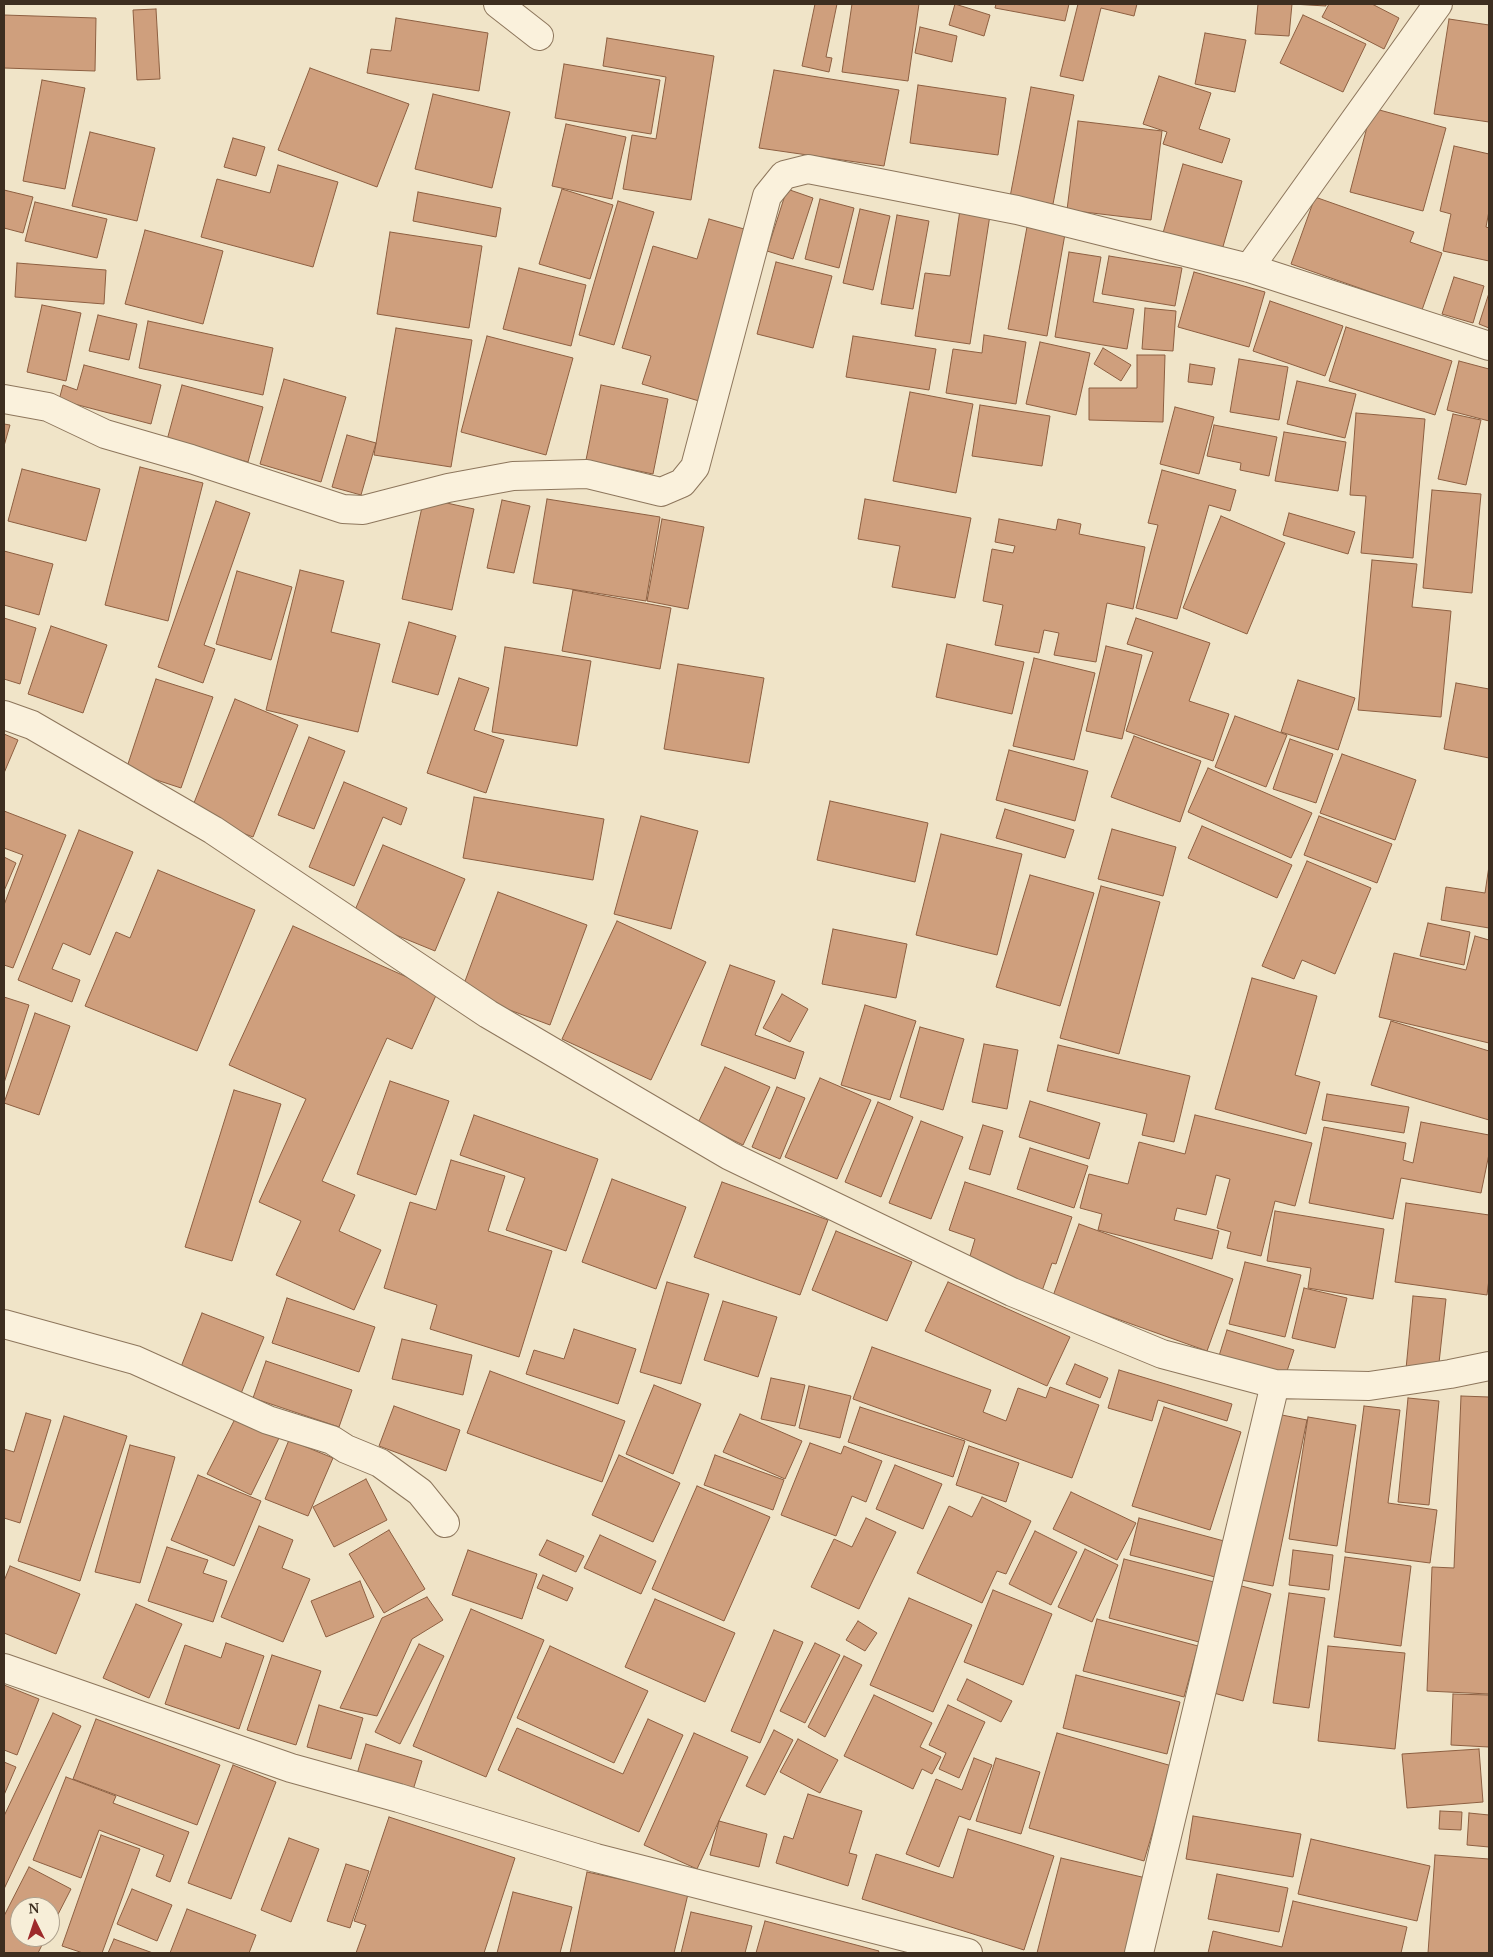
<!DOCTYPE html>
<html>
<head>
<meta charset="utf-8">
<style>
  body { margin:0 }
  #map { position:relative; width:1493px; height:1957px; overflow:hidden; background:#f0e4c8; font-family:"PT Serif",serif }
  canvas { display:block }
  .frame { position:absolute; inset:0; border:5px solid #3d2e20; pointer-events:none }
  .north { position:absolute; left:10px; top:1897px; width:50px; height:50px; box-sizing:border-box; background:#f7eed8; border:1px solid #ada18e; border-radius:50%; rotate:356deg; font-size:14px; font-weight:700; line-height:20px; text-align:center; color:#3d2e20 }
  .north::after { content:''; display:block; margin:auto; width:18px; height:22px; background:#9e2a2b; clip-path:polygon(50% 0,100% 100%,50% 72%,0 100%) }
</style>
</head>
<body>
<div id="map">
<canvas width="1493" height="1957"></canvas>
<div class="frame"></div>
<div class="north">N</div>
</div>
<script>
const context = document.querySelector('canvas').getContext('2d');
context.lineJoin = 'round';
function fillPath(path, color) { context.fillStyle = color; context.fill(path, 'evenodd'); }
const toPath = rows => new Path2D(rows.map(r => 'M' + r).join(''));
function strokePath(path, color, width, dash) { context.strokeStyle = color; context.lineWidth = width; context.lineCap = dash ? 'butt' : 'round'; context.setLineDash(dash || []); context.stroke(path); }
const building = toPath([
  [815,4,837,4,826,57,832,58,829,72,802,66,815,4],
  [852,4,919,4,908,81,842,72,852,4],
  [955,4,990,15,984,36,949,25,955,4],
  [996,4,1069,4,1065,21,995,8,996,4],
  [1078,4,1137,4,1134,16,1101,8,1083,81,1060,76,1078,4],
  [1258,4,1326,4,1326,6,1292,4,1289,36,1255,34,1258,4],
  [1329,4,1372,4,1399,18,1384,49,1322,17,1329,4],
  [156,9,160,79,137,80,133,10,156,9],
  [4,15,96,18,95,71,4,68,4,15],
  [1303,15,1366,44,1343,92,1280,63,1303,15],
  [396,18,488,33,479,91,367,73,371,49,391,51,396,18],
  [1449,19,1489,25,1489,122,1434,114,1449,19],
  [920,27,957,36,952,62,915,53,920,27],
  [1205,33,1246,40,1235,92,1195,84,1205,33],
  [607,38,714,56,691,200,623,189,632,135,656,139,666,77,603,66,607,38],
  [564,64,660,80,651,134,555,118,564,64],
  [310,68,409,104,377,187,278,150,310,68],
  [774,70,899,90,884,166,759,148,774,70],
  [1159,76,1211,93,1199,129,1230,139,1222,163,1163,144,1167,132,1143,124,1159,76],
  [42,80,85,88,65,189,23,181,42,80],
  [918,85,1006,98,998,155,910,143,918,85],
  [1031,87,1074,95,1053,204,1010,197,1031,87],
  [433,94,510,112,492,188,415,169,433,94],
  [1372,108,1446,128,1423,211,1350,192,1372,108],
  [1078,121,1162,131,1151,220,1067,210,1078,121],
  [566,124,626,137,612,199,552,186,566,124],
  [90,132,155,148,137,221,72,206,90,132],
  [233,138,265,147,256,176,224,167,233,138],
  [1454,146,1489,154,1489,211,1486,227,1489,228,1489,261,1443,251,1451,214,1440,211,1454,146],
  [1183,164,1242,181,1222,250,1163,233,1183,164],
  [278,165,338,182,313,267,201,237,217,179,270,193,278,165],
  [562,189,613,205,590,279,539,264,562,189],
  [787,189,813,198,793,259,767,251,787,189],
  [4,190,33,197,23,233,4,228,4,190],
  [418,192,501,208,496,237,413,221,418,192],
  [1315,197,1414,232,1410,242,1442,253,1422,310,1291,264,1315,197],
  [820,199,854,208,839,268,805,259,820,199],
  [618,201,654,212,614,345,579,335,618,201],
  [35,202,107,219,97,258,25,241,35,202],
  [860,209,890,216,873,290,843,283,860,209],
  [960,210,990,215,970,344,915,336,925,273,950,276,960,210],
  [897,215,929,221,913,309,881,304,897,215],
  [709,219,751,231,699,401,642,384,651,356,622,348,653,246,697,259,709,219],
  [1027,227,1065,234,1047,336,1008,329,1027,227],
  [145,230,223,251,203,324,125,304,145,230],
  [390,232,482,246,469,328,377,314,390,232],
  [1069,252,1101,257,1093,302,1134,309,1127,349,1055,337,1069,252],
  [1109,256,1182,268,1175,306,1102,294,1109,256],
  [776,262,832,276,813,348,757,334,776,262],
  [17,263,106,270,104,304,15,297,17,263],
  [519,268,586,285,571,346,503,329,519,268],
  [1194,272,1265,292,1249,347,1178,327,1194,272],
  [1454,277,1484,286,1473,323,1442,314,1454,277],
  [1489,293,1489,328,1479,324,1489,293],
  [1270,301,1343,326,1325,376,1253,351,1270,301],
  [42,305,81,313,66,381,27,372,42,305],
  [1145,308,1176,311,1173,351,1142,349,1145,308],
  [98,315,137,324,129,360,89,351,98,315],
  [148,321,273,348,263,395,139,368,148,321],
  [1346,327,1452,361,1435,415,1329,381,1346,327],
  [396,328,472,340,451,467,374,455,396,328],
  [984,335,1026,342,1016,404,946,393,953,349,982,353,984,335],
  [487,336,573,358,546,455,461,432,487,336],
  [853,336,936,349,929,390,846,377,853,336],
  [1040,342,1090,353,1076,415,1026,404,1040,342],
  [1103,348,1131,365,1121,381,1094,364,1103,348],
  [1137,355,1165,355,1163,422,1089,420,1089,388,1137,388,1137,355],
  [1239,359,1288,367,1279,420,1230,412,1239,359],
  [1459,361,1489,369,1489,421,1447,410,1459,361],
  [1190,364,1215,368,1212,385,1188,382,1190,364],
  [84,365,161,385,151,424,59,400,63,385,77,390,84,365],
  [284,379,346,397,321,482,260,464,284,379],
  [1297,381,1356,394,1345,438,1287,424,1297,381],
  [182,385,263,407,248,462,167,440,182,385],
  [601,385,668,399,653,474,586,460,601,385],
  [910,392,973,404,956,493,893,481,910,392],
  [980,405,1050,416,1042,466,972,456,980,405],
  [1175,407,1214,417,1199,474,1160,464,1175,407],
  [1356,413,1425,419,1413,558,1361,553,1366,496,1350,495,1356,413],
  [1453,414,1481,420,1466,485,1438,479,1453,414],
  [4,424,10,425,4,446,4,424],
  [1214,425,1277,437,1269,476,1240,470,1241,463,1207,456,1214,425],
  [1284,432,1346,442,1338,491,1275,481,1284,432],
  [347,435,376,443,361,495,332,487,347,435],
  [140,467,203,483,168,621,105,605,140,467],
  [22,469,100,489,86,541,8,521,22,469],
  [1162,470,1236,490,1230,511,1209,505,1177,619,1136,608,1158,525,1148,523,1162,470],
  [1432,490,1481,494,1472,593,1423,588,1432,490],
  [424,498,474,509,452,610,402,599,424,498],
  [547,499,660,517,646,601,533,583,547,499],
  [865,499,971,518,955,598,892,587,900,546,858,539,865,499],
  [502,500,530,506,514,573,487,568,502,500],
  [216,501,250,513,204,645,215,649,203,683,158,667,216,501],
  [1289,513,1355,532,1348,554,1283,535,1289,513],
  [1221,516,1285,543,1247,634,1183,608,1221,516],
  [662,519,704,527,688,609,647,601,662,519],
  [999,519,1056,530,1058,519,1081,524,1079,534,1145,547,1133,609,1107,603,1096,662,1054,655,1059,633,1044,630,1039,653,995,645,1003,605,983,601,992,549,1013,553,1015,546,995,542,999,519],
  [4,551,53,564,39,615,4,605,4,551],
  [1372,560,1417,564,1412,607,1451,611,1441,717,1358,710,1372,560],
  [300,570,344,581,331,632,380,644,358,732,266,710,300,570],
  [237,571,292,587,271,660,216,644,237,571],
  [573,590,671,608,660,669,562,651,573,590],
  [4,618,36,628,20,684,4,679,4,618],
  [1136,618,1210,643,1189,701,1229,714,1213,761,1126,731,1153,652,1127,644,1136,618],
  [409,622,456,636,438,695,392,682,409,622],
  [51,626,107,645,83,713,28,694,51,626],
  [947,644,1024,662,1012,714,936,697,947,644],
  [1106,646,1142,655,1122,739,1086,731,1106,646],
  [505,647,591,661,577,746,492,732,505,647],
  [1034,658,1095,673,1074,760,1013,746,1034,658],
  [678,664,764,678,749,763,664,749,678,664],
  [459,678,489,688,474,730,504,740,486,793,427,773,459,678],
  [156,679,213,697,181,788,126,770,156,679],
  [1298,680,1355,698,1338,750,1281,732,1298,680],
  [1456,683,1489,689,1489,758,1444,749,1456,683],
  [235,699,298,725,253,837,190,813,235,699],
  [1235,716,1287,735,1266,787,1215,767,1235,716],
  [4,734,18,740,4,773,4,734],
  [1134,736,1201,761,1180,822,1111,797,1134,736],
  [309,737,345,751,314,829,278,815,309,737],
  [1290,739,1333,754,1316,803,1273,789,1290,739],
  [1009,750,1088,771,1075,821,996,800,1009,750],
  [1342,754,1416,780,1395,840,1320,813,1342,754],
  [1208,768,1312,813,1291,858,1188,812,1208,768],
  [344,782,407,808,401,825,383,817,354,886,309,867,344,782],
  [474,797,604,819,593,880,463,858,474,797],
  [830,801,928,823,915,882,817,860,830,801],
  [1005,809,1074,830,1065,858,996,838,1005,809],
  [4,811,66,835,13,968,4,965,4,905,23,855,4,848,4,811],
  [641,816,698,831,671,929,614,914,641,816],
  [1319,816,1392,844,1377,883,1304,855,1319,816],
  [1202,826,1292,865,1277,898,1188,858,1202,826],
  [1112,829,1176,847,1163,896,1098,879,1112,829],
  [79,830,133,852,90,955,63,943,52,969,80,980,72,1002,18,980,79,830],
  [941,834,1022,854,997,955,916,935,941,834],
  [383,845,465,879,435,951,352,917,383,845],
  [4,857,16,863,4,891,4,857],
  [1307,861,1371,888,1335,974,1302,960,1294,979,1262,966,1307,861],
  [1489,866,1489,928,1441,920,1446,887,1485,893,1489,866],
  [158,870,255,910,197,1051,85,1006,116,932,130,938,158,870],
  [1030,875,1094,893,1060,1006,996,987,1030,875],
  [1101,886,1160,902,1119,1054,1060,1038,1101,886],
  [498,892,587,925,550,1025,461,992,498,892],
  [617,921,706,962,651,1080,562,1039,617,921],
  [1428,923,1470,932,1464,965,1420,956,1428,923],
  [293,926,438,991,412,1049,387,1038,322,1181,355,1195,339,1231,381,1250,354,1310,276,1275,301,1221,259,1202,306,1099,229,1065,293,926],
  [833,929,907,944,896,998,822,984,833,929],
  [1475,936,1489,940,1489,1043,1379,1017,1394,953,1466,970,1475,936],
  [730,965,775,981,755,1035,804,1052,795,1079,701,1045,730,965],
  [1252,978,1317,996,1295,1075,1320,1082,1306,1134,1215,1109,1252,978],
  [782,994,808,1009,790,1042,763,1028,782,994],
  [4,997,29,1005,4,1083,4,997],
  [865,1005,916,1021,890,1100,841,1085,865,1005],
  [35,1013,70,1026,39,1115,4,1103,35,1013],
  [1391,1021,1489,1051,1489,1120,1371,1085,1391,1021],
  [920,1027,964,1039,943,1110,900,1097,920,1027],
  [984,1044,1018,1050,1007,1109,972,1102,984,1044],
  [1058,1045,1190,1076,1174,1142,1142,1135,1147,1114,1047,1091,1058,1045],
  [725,1067,770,1087,743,1145,698,1123,725,1067],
  [820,1078,871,1100,837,1179,785,1157,820,1078],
  [390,1081,449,1101,416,1195,357,1174,390,1081],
  [777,1087,805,1098,780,1159,752,1147,777,1087],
  [234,1090,281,1104,232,1261,185,1247,234,1090],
  [1327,1094,1409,1107,1404,1133,1322,1120,1327,1094],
  [1030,1101,1100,1123,1089,1159,1019,1137,1030,1101],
  [878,1102,913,1117,881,1197,845,1182,878,1102],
  [474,1115,598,1159,566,1251,506,1230,525,1178,460,1155,474,1115],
  [1195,1115,1312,1143,1295,1206,1275,1201,1261,1256,1227,1248,1231,1232,1217,1228,1230,1179,1216,1175,1206,1215,1177,1208,1174,1220,1219,1231,1212,1259,1098,1230,1102,1214,1080,1208,1089,1174,1128,1184,1139,1142,1185,1154,1195,1115],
  [921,1121,963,1137,931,1219,889,1203,921,1121],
  [1421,1122,1489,1135,1489,1154,1481,1193,1401,1178,1393,1219,1309,1203,1324,1127,1406,1143,1403,1160,1413,1163,1421,1122],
  [983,1125,1003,1131,990,1175,969,1169,983,1125],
  [1030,1148,1088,1166,1074,1208,1017,1189,1030,1148],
  [451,1160,505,1176,488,1231,552,1251,519,1357,430,1329,437,1305,384,1288,410,1202,436,1210,451,1160],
  [612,1179,686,1207,656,1289,582,1262,612,1179],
  [722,1182,828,1220,800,1295,694,1257,722,1182],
  [965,1182,1072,1217,1056,1264,1052,1263,1042,1291,967,1266,975,1239,949,1230,965,1182],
  [1406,1203,1489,1215,1489,1279,1487,1295,1395,1282,1406,1203],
  [1275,1211,1384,1229,1373,1299,1308,1288,1311,1268,1267,1261,1275,1211],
  [1079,1224,1233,1279,1207,1351,1053,1296,1079,1224],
  [836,1231,912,1262,887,1321,812,1290,836,1231],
  [1245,1262,1301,1275,1285,1337,1229,1324,1245,1262],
  [667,1282,709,1294,681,1384,640,1372,667,1282],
  [948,1282,1070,1337,1047,1386,925,1331,948,1282],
  [1304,1288,1347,1298,1335,1348,1292,1338,1304,1288],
  [1413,1296,1446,1299,1438,1372,1406,1369,1413,1296],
  [287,1298,375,1327,359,1372,272,1343,287,1298],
  [723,1301,777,1317,758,1377,704,1360,723,1301],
  [202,1313,264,1337,240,1396,179,1372,202,1313],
  [574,1329,636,1349,618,1404,526,1374,534,1350,564,1359,574,1329],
  [1227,1330,1294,1350,1285,1377,1219,1356,1227,1330],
  [402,1339,472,1355,463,1395,392,1379,402,1339],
  [872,1347,991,1390,983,1412,1006,1421,1018,1388,1046,1398,1050,1387,1099,1405,1072,1478,853,1399,872,1347],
  [266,1361,352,1390,339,1427,253,1398,266,1361],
  [1075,1364,1108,1378,1100,1398,1066,1384,1075,1364],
  [1119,1370,1232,1404,1227,1421,1158,1400,1152,1421,1108,1408,1119,1370],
  [490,1371,625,1421,602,1482,467,1433,490,1371],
  [771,1378,805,1385,795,1426,761,1419,771,1378],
  [654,1385,701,1404,673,1474,626,1454,654,1385],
  [809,1386,851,1396,840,1438,799,1428,809,1386],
  [1461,1396,1489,1397,1489,1694,1427,1691,1432,1567,1454,1568,1461,1396],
  [1408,1398,1439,1401,1429,1505,1398,1502,1408,1398],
  [394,1406,460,1430,446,1471,379,1446,394,1406],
  [1364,1406,1400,1410,1388,1503,1437,1510,1430,1563,1345,1552,1364,1406],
  [860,1407,965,1441,953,1477,848,1442,860,1407],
  [1164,1407,1241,1432,1210,1530,1132,1506,1164,1407],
  [26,1413,51,1420,20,1523,4,1518,4,1449,14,1452,26,1413],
  [740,1414,802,1441,785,1479,723,1452,740,1414],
  [1277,1414,1307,1420,1273,1586,1241,1580,1277,1414],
  [64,1416,127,1436,80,1581,18,1561,64,1416],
  [236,1417,279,1438,251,1495,207,1474,236,1417],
  [1308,1417,1356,1425,1337,1546,1289,1539,1308,1417],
  [289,1440,333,1458,308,1516,265,1499,289,1440],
  [810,1443,841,1454,844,1446,882,1461,866,1502,852,1496,836,1536,781,1515,810,1443],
  [130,1445,175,1457,140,1583,95,1572,130,1445],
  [969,1446,1019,1463,1006,1502,956,1485,969,1446],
  [619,1455,680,1483,653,1542,592,1515,619,1455],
  [715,1455,784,1480,773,1510,704,1485,715,1455],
  [895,1465,942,1484,923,1529,876,1509,895,1465],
  [198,1475,261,1501,234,1566,171,1540,198,1475],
  [366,1479,387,1520,334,1547,313,1507,366,1479],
  [697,1486,770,1517,724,1621,652,1589,697,1486],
  [1071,1492,1136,1523,1117,1560,1053,1529,1071,1492],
  [982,1497,1031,1521,1006,1574,997,1571,982,1603,917,1573,949,1506,972,1517,982,1497],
  [866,1518,896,1532,859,1609,811,1587,834,1539,852,1547,866,1518],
  [1139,1518,1224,1541,1215,1577,1130,1555,1139,1518],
  [259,1526,293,1540,282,1568,310,1579,283,1642,221,1617,259,1526],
  [389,1530,425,1589,384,1613,349,1554,389,1530],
  [1035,1531,1077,1552,1051,1605,1009,1584,1035,1531],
  [600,1535,656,1561,641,1594,584,1568,600,1535],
  [547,1540,584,1556,576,1572,539,1555,547,1540],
  [167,1547,208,1560,203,1573,227,1581,213,1622,148,1601,167,1547],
  [1085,1549,1118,1565,1092,1622,1058,1607,1085,1549],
  [468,1550,537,1574,522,1619,452,1595,468,1550],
  [1293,1550,1333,1555,1329,1590,1289,1585,1293,1550],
  [1345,1557,1411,1566,1401,1646,1334,1637,1345,1557],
  [1124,1559,1214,1582,1199,1642,1109,1618,1124,1559],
  [10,1566,80,1594,56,1654,4,1633,4,1581,10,1566],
  [543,1575,573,1588,567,1601,537,1588,543,1575],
  [360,1581,374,1617,326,1637,311,1601,360,1581],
  [1238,1585,1271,1594,1243,1701,1210,1692,1238,1585],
  [993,1590,1052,1614,1023,1685,964,1662,993,1590],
  [1289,1593,1325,1598,1309,1708,1273,1703,1289,1593],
  [427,1597,443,1620,412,1639,377,1716,340,1708,382,1618,427,1597],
  [909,1598,972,1625,933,1712,870,1685,909,1598],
  [655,1599,735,1633,705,1702,625,1667,655,1599],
  [136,1604,182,1624,149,1698,103,1678,136,1604],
  [471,1609,544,1640,486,1777,413,1746,471,1609],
  [1097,1619,1198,1646,1184,1697,1083,1671,1097,1619],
  [858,1621,877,1633,865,1651,846,1640,858,1621],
  [774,1630,803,1642,760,1743,731,1731,774,1630],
  [226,1643,264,1656,239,1729,165,1704,185,1645,221,1658,226,1643],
  [815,1643,840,1655,805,1723,780,1711,815,1643],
  [419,1644,444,1656,400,1744,375,1732,419,1644],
  [550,1646,648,1691,614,1763,517,1718,550,1646],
  [1328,1646,1405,1653,1395,1749,1318,1741,1328,1646],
  [272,1655,321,1671,296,1745,247,1730,272,1655],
  [844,1656,862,1665,825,1737,808,1727,844,1656],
  [1076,1675,1180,1702,1167,1754,1063,1728,1076,1675],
  [967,1679,1012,1701,1001,1722,957,1700,967,1679],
  [4,1685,39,1699,17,1755,4,1750,4,1685],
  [1453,1694,1489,1695,1489,1747,1451,1745,1453,1694],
  [874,1695,932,1723,920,1747,941,1757,932,1774,922,1769,913,1789,844,1756,874,1695],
  [319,1705,363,1718,351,1759,307,1747,319,1705],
  [948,1705,985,1722,959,1778,939,1769,946,1753,929,1745,948,1705],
  [53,1713,81,1726,4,1889,4,1816,53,1713],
  [96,1719,220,1765,197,1825,73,1779,96,1719],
  [648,1719,683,1735,639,1832,498,1770,517,1728,623,1774,648,1719],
  [774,1730,793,1740,765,1795,746,1786,774,1730],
  [694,1733,748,1757,697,1869,644,1845,694,1733],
  [1057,1733,1172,1766,1144,1861,1029,1828,1057,1733],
  [798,1739,838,1760,820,1793,780,1772,798,1739],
  [366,1744,422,1761,413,1790,357,1774,366,1744],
  [1479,1749,1483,1802,1407,1808,1402,1754,1479,1749],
  [974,1758,992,1765,970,1820,959,1816,939,1867,906,1854,936,1779,962,1790,974,1758],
  [996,1758,1040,1772,1021,1834,976,1821,996,1758],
  [4,1762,16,1767,4,1795,4,1762],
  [233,1765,276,1782,231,1899,188,1883,233,1765],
  [66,1777,116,1796,113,1803,189,1832,170,1882,156,1876,164,1855,99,1830,81,1878,33,1860,66,1777],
  [808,1794,862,1811,849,1853,857,1855,848,1886,776,1863,784,1836,793,1839,808,1794],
  [1440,1811,1462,1812,1461,1830,1439,1829,1440,1811],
  [1469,1813,1489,1815,1489,1847,1467,1845,1469,1813],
  [1193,1816,1301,1834,1293,1877,1186,1859,1193,1816],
  [389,1817,515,1858,484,1953,356,1953,366,1925,354,1921,389,1817],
  [719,1821,767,1834,759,1867,710,1855,719,1821],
  [968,1829,1054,1856,1024,1950,862,1899,876,1854,953,1878,968,1829],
  [101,1835,140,1849,102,1953,83,1953,62,1946,101,1835],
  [289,1838,319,1849,291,1922,261,1910,289,1838],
  [1311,1839,1430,1866,1417,1921,1298,1894,1311,1839],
  [1435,1855,1489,1859,1489,1953,1428,1953,1435,1855],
  [1061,1858,1146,1878,1127,1953,1037,1953,1061,1858],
  [346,1864,369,1871,350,1928,327,1921,346,1864],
  [29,1867,71,1889,50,1930,50,1907,20,1907,20,1937,46,1937,38,1953,4,1953,4,1916,29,1867],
  [587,1872,688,1894,674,1953,570,1953,587,1872],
  [1217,1874,1288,1888,1279,1932,1208,1919,1217,1874],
  [132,1889,172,1905,157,1941,117,1924,132,1889],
  [513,1892,572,1907,560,1953,497,1953,513,1892],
  [1293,1901,1407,1927,1401,1953,1208,1953,1213,1931,1282,1947,1293,1901],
  [187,1909,256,1935,249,1953,170,1953,187,1909],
  [691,1912,752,1926,745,1953,681,1953,691,1912],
  [765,1921,879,1951,878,1953,756,1953,765,1921],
  [114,1939,153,1953,108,1953,114,1939]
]);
const minor = toPath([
  [498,4,539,36],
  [1249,268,1438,4],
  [4,399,48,407,105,434,191,459,343,509,363,510,448,488,513,476,587,474,661,492,682,483,695,467,767,196,784,175,808,169,1017,210,1249,268,1489,346],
  [4,715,32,725,213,830,488,1014,730,1156,1012,1292,1162,1354,1275,1384,1369,1386,1450,1374,1489,1366],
  [4,1324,135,1360,268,1420,332,1440,346,1449,380,1463,420,1492,445,1523],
  [4,1668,291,1768,399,1798,596,1858,968,1953],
  [1139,1953,1275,1384]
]);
fillPath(building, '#cf9f7d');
strokePath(building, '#8d5f41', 1);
strokePath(minor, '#8d765c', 30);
strokePath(minor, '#faf1dc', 28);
</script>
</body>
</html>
